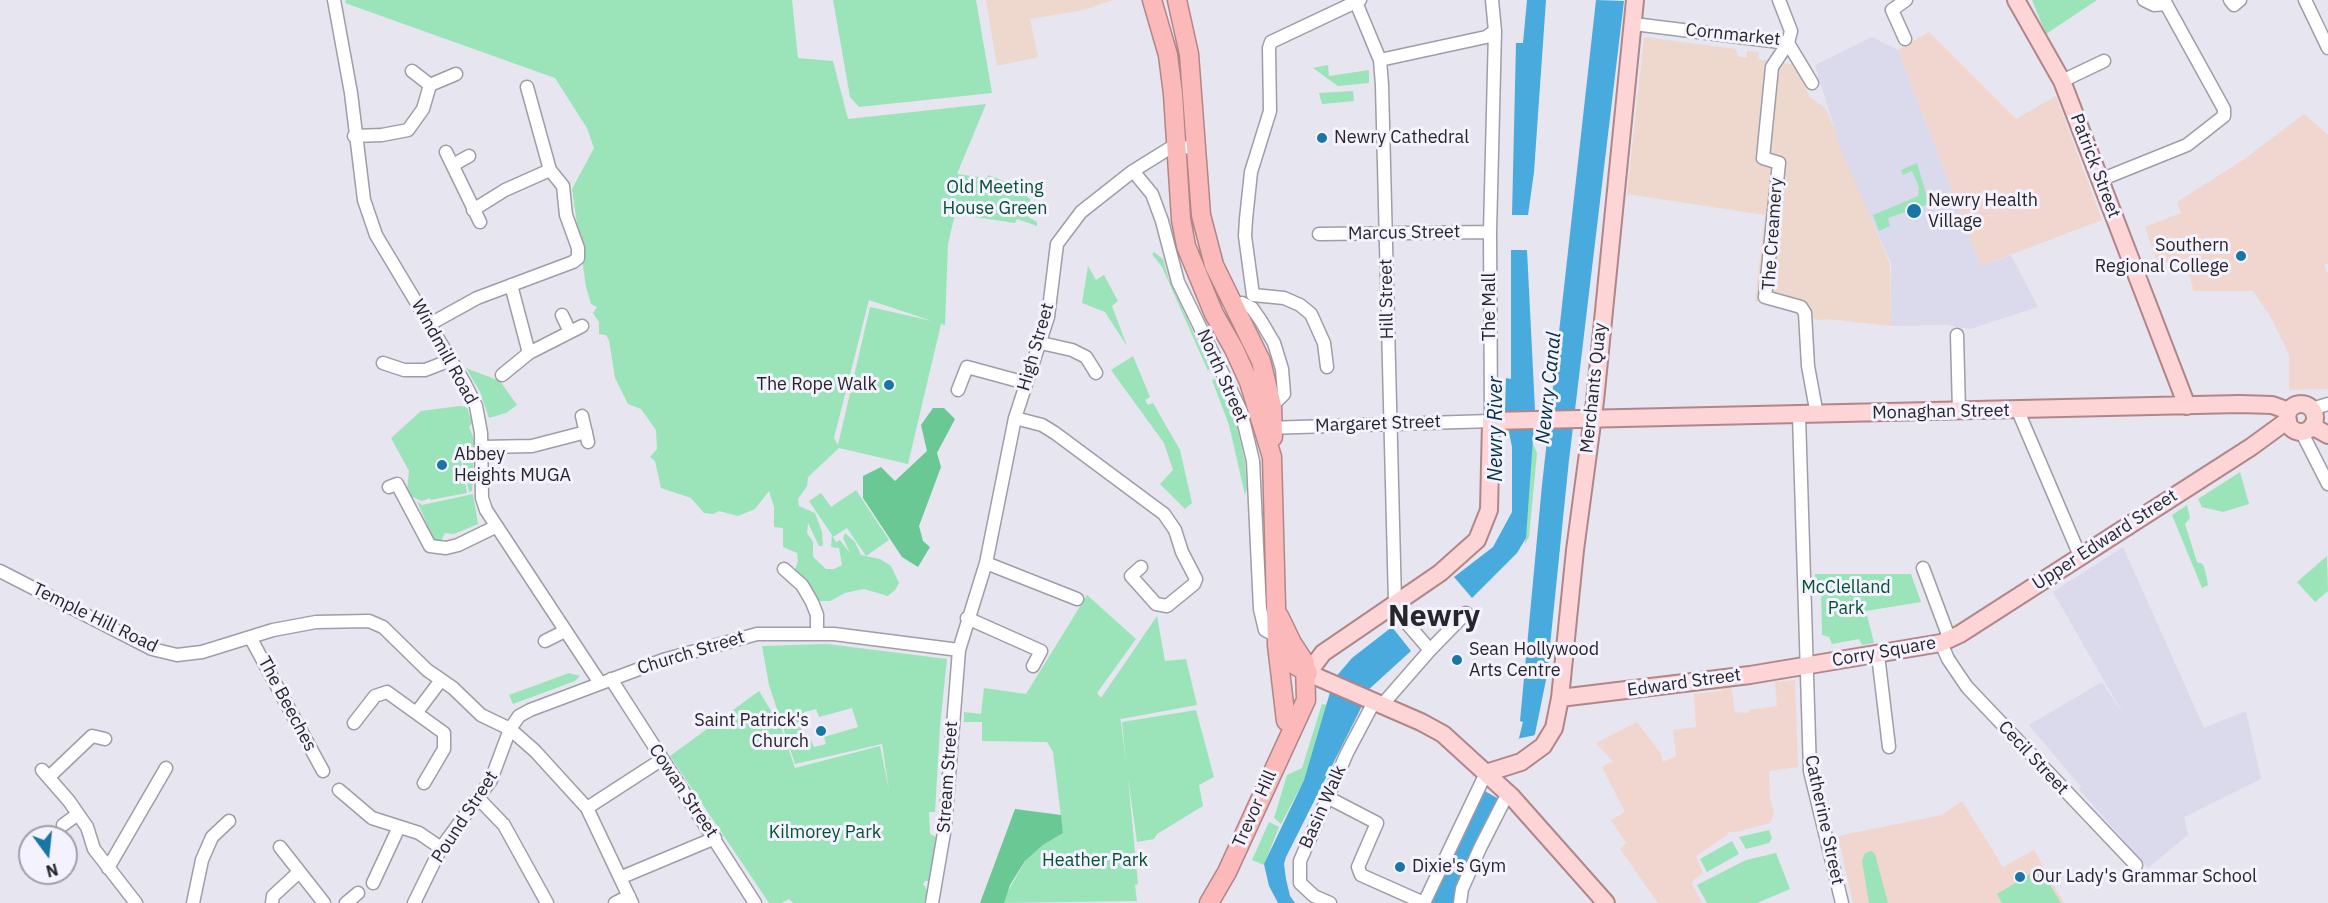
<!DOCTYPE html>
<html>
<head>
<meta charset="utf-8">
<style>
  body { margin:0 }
  #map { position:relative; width:2328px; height:903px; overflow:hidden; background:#e6e5f0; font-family:"IBM Plex Sans",sans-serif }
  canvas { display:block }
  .north { position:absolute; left:18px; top:825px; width:60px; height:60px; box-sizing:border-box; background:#f3f2fe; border:2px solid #a1a0a9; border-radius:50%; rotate:165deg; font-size:16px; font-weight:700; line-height:24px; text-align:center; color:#27262a }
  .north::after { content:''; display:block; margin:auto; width:21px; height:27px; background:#1776a3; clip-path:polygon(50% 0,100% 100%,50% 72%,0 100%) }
</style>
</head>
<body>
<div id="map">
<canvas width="2328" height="903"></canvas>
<div class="north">N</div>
</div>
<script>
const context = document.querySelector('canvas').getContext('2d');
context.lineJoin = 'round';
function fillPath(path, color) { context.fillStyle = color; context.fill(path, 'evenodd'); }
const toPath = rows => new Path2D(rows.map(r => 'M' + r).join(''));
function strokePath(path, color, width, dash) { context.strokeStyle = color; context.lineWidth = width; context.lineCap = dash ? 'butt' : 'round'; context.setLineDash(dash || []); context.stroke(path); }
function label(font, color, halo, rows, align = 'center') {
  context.font = font + ' "IBM Plex Sans",sans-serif'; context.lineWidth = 6; context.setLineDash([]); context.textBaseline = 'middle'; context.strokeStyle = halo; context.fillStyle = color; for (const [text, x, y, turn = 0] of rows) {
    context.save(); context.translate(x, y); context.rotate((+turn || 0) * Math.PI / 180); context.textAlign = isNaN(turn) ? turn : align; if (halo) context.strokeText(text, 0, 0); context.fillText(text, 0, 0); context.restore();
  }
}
const commercial = toPath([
  [986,0,1113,0,1083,10,1030,19,1038,57,997,66],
  [1644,37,1735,49,1739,57,1747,58,1747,51,1759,52,1758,59,1794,65,1810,97,1826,109,1890,264,1891,326,1829,319,1819,320,1755,301,1765,215,1627,194]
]);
const built = toPath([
  [1872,37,1898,50,1981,266,2011,255,2038,307,1970,329,1946,325,1891,326,1891,263,1841,150,1815,65],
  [2123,547,2204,728,2246,711,2261,779,2184,817,2188,835,2148,868,2079,789,2081,787,2029,725,2102,682,2125,717,2053,592]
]);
const education = toPath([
  [1929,32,2016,119,2056,96,2102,220,1981,266,1898,50],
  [2304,114,2328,135,2328,263,2324,265,2328,274,2328,389,2289,390,2289,355,2272,319,2253,291,2194,291,2185,262,2157,262,2145,227,2181,213,2177,202,2243,160],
  [1795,680,1798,767,1769,771,1770,799,1774,813,1770,823,1736,832,1728,832,1727,835,1696,856,1703,873,1693,880,1692,884,1702,903,1658,903,1620,849,1626,843,1611,820,1625,812,1602,767,1613,761,1596,743,1637,722,1661,754,1663,762,1676,756,1673,730,1696,727,1694,694,1721,691,1724,687,1731,687,1735,712,1749,713,1749,710,1777,706,1775,682],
  [1962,801,2003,867,2034,850,2064,903,1853,903,1838,836,1942,815]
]);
const green = toPath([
  [346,0,792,0,798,58,833,61,848,119,986,104,957,174,987,178,988,175,1012,184,1030,199,1031,203,1023,214,1037,222,1037,226,1017,219,1015,223,955,214,948,244,945,325,941,324,908,464,839,448,808,477,807,486,798,499,799,506,815,513,822,532,823,546,819,546,808,523,807,533,813,542,813,557,826,569,834,569,842,565,839,548,831,547,832,535,809,501,821,493,831,507,856,490,889,540,866,556,847,528,833,537,836,542,840,540,850,553,843,538,845,533,855,542,861,555,880,559,891,566,899,583,895,590,888,596,864,589,845,593,830,601,819,601,795,570,798,561,797,553,783,547,783,528,774,527,774,507,769,491,755,509,738,516,719,511,713,514,704,513,691,498,661,488,655,461,650,457,657,449,656,430,641,409,628,404,615,378,609,340,606,335,599,334,599,322,593,313,597,307,591,304,586,287,572,189,594,148,587,128,555,78,345,3],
  [869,300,932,321,870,307,838,445,834,438],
  [833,0,976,0,992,93,859,107,850,97],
  [2032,0,2097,0,2046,34],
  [1328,65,1329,76,1369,70,1369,83,1338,86,1313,68],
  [1353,91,1354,101,1322,104,1319,93],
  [1917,163,1929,204,1888,218,1890,226,1879,231,1873,215,1918,196,1919,188,1914,175,1912,171,1903,175,1901,170],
  [1154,252,1163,259,1169,280,1210,368,1208,371,1162,267,1152,254],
  [1088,266,1096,280,1104,275,1118,301,1112,306,1127,346,1105,312,1082,303],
  [1133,356,1150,397,1145,400,1148,405,1153,403,1180,450,1192,503,1185,509,1160,484,1173,470,1164,443,1111,370],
  [466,368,500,381,517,405,506,413,489,418,480,392],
  [1214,379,1217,381,1237,427,1245,462,1247,488,1245,495,1229,425,1212,380],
  [460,406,467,407,472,423,469,427,475,442,472,491,469,492,457,436,467,493,430,500,430,498,422,501,410,496,407,489,409,471,391,438,421,411],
  [1532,441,1537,453,1529,537,1525,544],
  [2240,472,2249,504,2223,512,2202,507,2198,499],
  [473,494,478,524,454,534,445,533,440,543,435,543,417,501,422,505],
  [2187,505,2190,518,2185,524,2197,562,2203,564,2206,574,2208,585,2202,588,2172,515],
  [2327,556,2328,591,2315,602,2297,582],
  [1815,574,1911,574,1921,602,1866,611,1874,643,1862,645,1859,639,1832,644,1829,637,1822,635,1821,589,1814,587],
  [1087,595,1136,639,1097,693,1101,698,1157,616,1165,661,1186,659,1197,705,1121,719,1120,715,1126,761,1122,722,1196,710,1214,777,1199,785,1203,806,1157,834,1154,839,1137,842,1128,778,1138,884,1135,885,1137,901,1001,903,1026,860,1043,845,1063,833,1053,752,1047,742,982,741,982,722,964,722,964,712,981,714,984,688,1026,694],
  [827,644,947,659,940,726,935,812,929,812,930,834,936,837,931,881,925,881,923,884,928,891,924,903,793,903,789,899,781,903,769,903,670,756,759,691,781,727,795,768,880,746,889,790,882,744,795,764,769,685,762,646],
  [852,708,858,727,824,737,826,744,814,747,811,740,805,741,799,722,806,720,804,712,816,709,819,717],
  [569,673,580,676,575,681,513,704,509,695],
  [1322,704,1327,705,1304,780,1281,824,1274,818,1287,775,1302,768],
  [1269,822,1279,827,1264,865,1252,860],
  [1769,830,1772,838,1769,843,1746,849,1739,837],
  [1732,841,1739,854,1707,872,1700,859],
  [1871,851,1875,854,1888,903,1869,903,1862,861,1865,853],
  [1776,853,1790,889,1757,903,1707,903,1697,885,1746,860],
  [2040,868,2061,903,2002,903,1997,894]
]);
const forest = toPath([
  [933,408,944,408,955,419,937,453,941,467,919,526,923,541,930,547,918,567,902,557,863,498,863,476,881,467,895,481,927,451,921,425],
  [1015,809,1061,815,1063,833,1043,845,1025,861,1010,885,1004,903,980,903]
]);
const water = toPath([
  [1527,0,1546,0,1534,172,1528,215,1512,215,1516,43,1523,43],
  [1596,0,1624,1,1569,460,1547,675,1535,734,1482,830,1459,883,1453,903,1431,903,1485,790,1514,741,1519,738,1523,722,1520,721,1542,485],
  [1511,250,1527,250,1535,410,1526,538,1517,553,1472,598,1454,577,1493,547,1512,512,1512,447,1505,412,1506,378,1511,379],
  [1392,627,1411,651,1367,691,1361,708,1286,857,1284,864,1286,879,1290,896,1295,903,1278,903,1269,886,1264,864,1304,780,1334,679,1352,658]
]);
const pier = toPath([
  [1536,735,1509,786,1499,799,1481,789,1511,740]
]);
const minor = toPath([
  [334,0,351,93,364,200,376,235,464,382,476,406,481,433,482,498,486,510,600,683],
  [1355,0,1380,60,1382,85,1395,603],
  [2144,0,2154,5,2166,4,2165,0],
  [2230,0,2234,5,2240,0],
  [2305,0,2328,48],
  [1634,24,1788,43,1791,31,1779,0],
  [1905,39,1892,10,1906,0],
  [1380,60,1486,37,1495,31],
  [412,71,430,85,456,74],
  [2062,81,2104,61],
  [1812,83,1788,43,1772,67,1763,158,1779,163,1765,297,1801,307,1805,313,1808,366,1817,415],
  [354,136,382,135,408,130,423,109,430,85],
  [446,152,480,222],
  [453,165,469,156],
  [1133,171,1152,194,1162,221,1178,282,1241,411,1253,461,1260,609,1265,630,1276,636,1283,633],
  [2100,180,2187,145,2224,116,2224,109,2166,4],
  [473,210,505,190,550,170],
  [1319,234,1490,232],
  [511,285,529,353],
  [1253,295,1245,236,1246,219,1251,172,1270,111,1269,48,1271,42,1360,0],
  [1253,295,1284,298,1300,305,1311,314,1324,343,1327,367],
  [1242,303,1252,308,1261,321,1274,343,1282,369,1284,394,1272,406],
  [562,315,570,332],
  [430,324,477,298,573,262,578,258,578,248,566,215,563,186,550,170,527,87],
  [1957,335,1959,411],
  [1041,343,1072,350,1086,357,1096,373],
  [383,363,404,370,425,370,451,360],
  [502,375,529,353,582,326],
  [958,390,967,367,1026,383],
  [2312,409,2328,404],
  [2018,411,2080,556],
  [582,416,588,442],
  [1799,416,1810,771,1842,903],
  [1015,418,1042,425,1055,433,1164,514,1175,530,1182,552,1196,579,1194,584,1167,606,1156,604,1131,576,1141,567],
  [1266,428,1491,421,1490,232,1495,31,1492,0],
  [2301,431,2328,484],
  [482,447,532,446,586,432],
  [389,487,397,484,430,546,446,548,458,545,495,527],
  [986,563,1077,599],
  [1923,568,1950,640],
  [784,569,802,585,812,602,817,615,817,633],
  [0,571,152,649,177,655,202,652,273,630,316,622,369,621,383,627,427,670,453,688,481,715,510,729,535,751,587,808,632,903],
  [967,618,1041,651,1033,666],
  [250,637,323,771],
  [545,641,565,631],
  [1941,643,1948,659,1967,687,2136,865],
  [1430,650,1466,613],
  [1878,655,1889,747],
  [611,679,755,903],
  [1382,705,1430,650,1392,606],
  [417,712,441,680],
  [354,723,375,696,387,692,444,733,444,749,424,783],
  [42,770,69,801,87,827,94,849,136,903],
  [50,776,92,736,105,739],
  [339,790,372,818,419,833,441,848],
  [1327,797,1377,823,1358,867,1361,875,1424,903,1486,773],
  [478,798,504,825,547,903],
  [587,808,661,760],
  [63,825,78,814],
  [280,847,324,903],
  [108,868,166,768],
  [622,877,715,838],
  [373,883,399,827],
  [193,903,202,860,212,837,229,821],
  [272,903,273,896,299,872],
  [346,903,358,893],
  [414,903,441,848,491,780,510,729,519,716,530,710,663,660,757,634,834,634,959,650],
  [615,903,629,896],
  [932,903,945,827,959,650,986,563,1015,418,1048,317,1057,244,1081,212,1133,171,1170,148,1194,147],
  [1330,903,1314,896,1300,883,1300,861,1347,753,1374,702],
  [1460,903,1462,889,1480,848,1508,793]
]);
const major = toPath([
  [2016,0,2062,81,2187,406],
  '2287 418a14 14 0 1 1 28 0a14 14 0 1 1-28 0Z',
  [2312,426,2328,435],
  [1560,698,1750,675,1941,643,1960,634,2251,447,2288,420],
  [1486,773,1521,762,1543,746,1554,728,1560,698,1575,550,1595,401,1635,0],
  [1606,903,1512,797,1443,734,1421,722,1308,673,1323,653,1440,573,1477,540,1489,510,1491,421,2240,404,2272,405,2289,411]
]);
const highway = toPath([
  [1152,0,1168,55,1173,94,1181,219,1186,246,1214,314,1234,349,1249,382,1272,457,1277,644,1287,660,1308,673],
  [1177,0,1189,54,1201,215,1214,265,1261,361,1272,406,1273,437],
  [1277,645,1286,721],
  [1209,903,1227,872,1306,700,1305,663,1292,643,1279,616]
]);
const markers = [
  [1322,138,6,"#1776a3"],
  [1914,211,8,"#1776a3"],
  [2241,256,6,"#1776a3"],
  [889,385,6,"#1776a3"],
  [442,465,6,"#1776a3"],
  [1457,660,6,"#1776a3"],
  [821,731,6,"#1776a3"],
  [1400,867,6,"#1776a3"],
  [2020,877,6,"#1776a3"]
];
const streetNames = [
  ["Cornmarket",1733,35,6],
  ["Patrick Street",2095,166,69],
  ["Marcus Street",1404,233,-1],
  ["The Creamery",1773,234,-86],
  ["Hill Street",1387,299,-91],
  ["The Mall",1490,307,-90],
  ["High Street",1036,347,-74],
  ["Windmill Road",444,352,61],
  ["North Street",1222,376,66],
  ["Merchants Quay",1594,388,-84],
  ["Monaghan Street",1941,412,-1],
  ["Margaret Street",1378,424,-2],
  ["Upper Edward Street",2105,540,-33],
  ["Temple Hill Road",95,618,26],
  ["Corry Square",1884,652,-10],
  ["Church Street",691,653,-17],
  ["Edward Street",1684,683,-8],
  ["The Beeches",287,704,62],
  ["Cecil Street",2033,758,47],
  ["Stream Street",948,777,-86],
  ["Cowan Street",683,791,56],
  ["Basin Walk",1323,807,-66],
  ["Trevor Hill",1255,809,-66],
  ["Pound Street",465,817,-57],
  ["Catherine Street",1824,820,78]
];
const poiNames = [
  ["Newry Cathedral",1334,138],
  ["Newry Health",1928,201],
  ["Village",1928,222],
  ["Southern",2229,246,"right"],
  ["Regional College",2229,267,"right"],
  ["The Rope Walk",877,385,"right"],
  ["Abbey",454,455],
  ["Heights MUGA",454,476],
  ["Sean Hollywood",1469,650],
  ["Arts Centre",1469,671],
  ["Saint Patrick's",809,721,"right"],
  ["Church",809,742,"right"],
  ["Dixie's Gym",1412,867],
  ["Our Lady's Grammar School",2032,877]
];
const parkNames = [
  ["Old Meeting",995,188],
  ["House Green",995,209],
  ["McClelland",1846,588],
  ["Park",1846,609],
  ["Kilmorey Park",825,833],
  ["Heather Park",1095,861]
];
const waterNames = [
  ["Newry Canal",1549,388,-84],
  ["Newry River",1496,429,-90]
];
const townNames = [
  ["Newry",1434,617]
];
fillPath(commercial, '#eed7cc');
fillPath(built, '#dbd9ec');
fillPath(education, '#f0d6cf');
fillPath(green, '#9be4b9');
fillPath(forest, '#6ac894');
fillPath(water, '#49aade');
fillPath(pier, '#e6e5f0');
strokePath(minor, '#9e9da8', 15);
strokePath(major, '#b18688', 20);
strokePath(highway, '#b18688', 21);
strokePath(minor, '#fff', 12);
strokePath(major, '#fdd5d6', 16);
strokePath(highway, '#fbb9ba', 18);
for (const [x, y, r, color] of markers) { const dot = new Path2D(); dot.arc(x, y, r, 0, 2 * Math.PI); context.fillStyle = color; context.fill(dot); strokePath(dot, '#f3f2fe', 2); }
label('18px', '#27262a', '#f3f2fe', streetNames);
label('18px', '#27262a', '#f3f2fe', poiNames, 'left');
label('18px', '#035130', '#f3f2fe', parkNames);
label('italic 20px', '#012d42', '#f3f2fe', waterNames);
label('bold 30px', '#27262a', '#f3f2fe', townNames);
</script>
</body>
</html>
